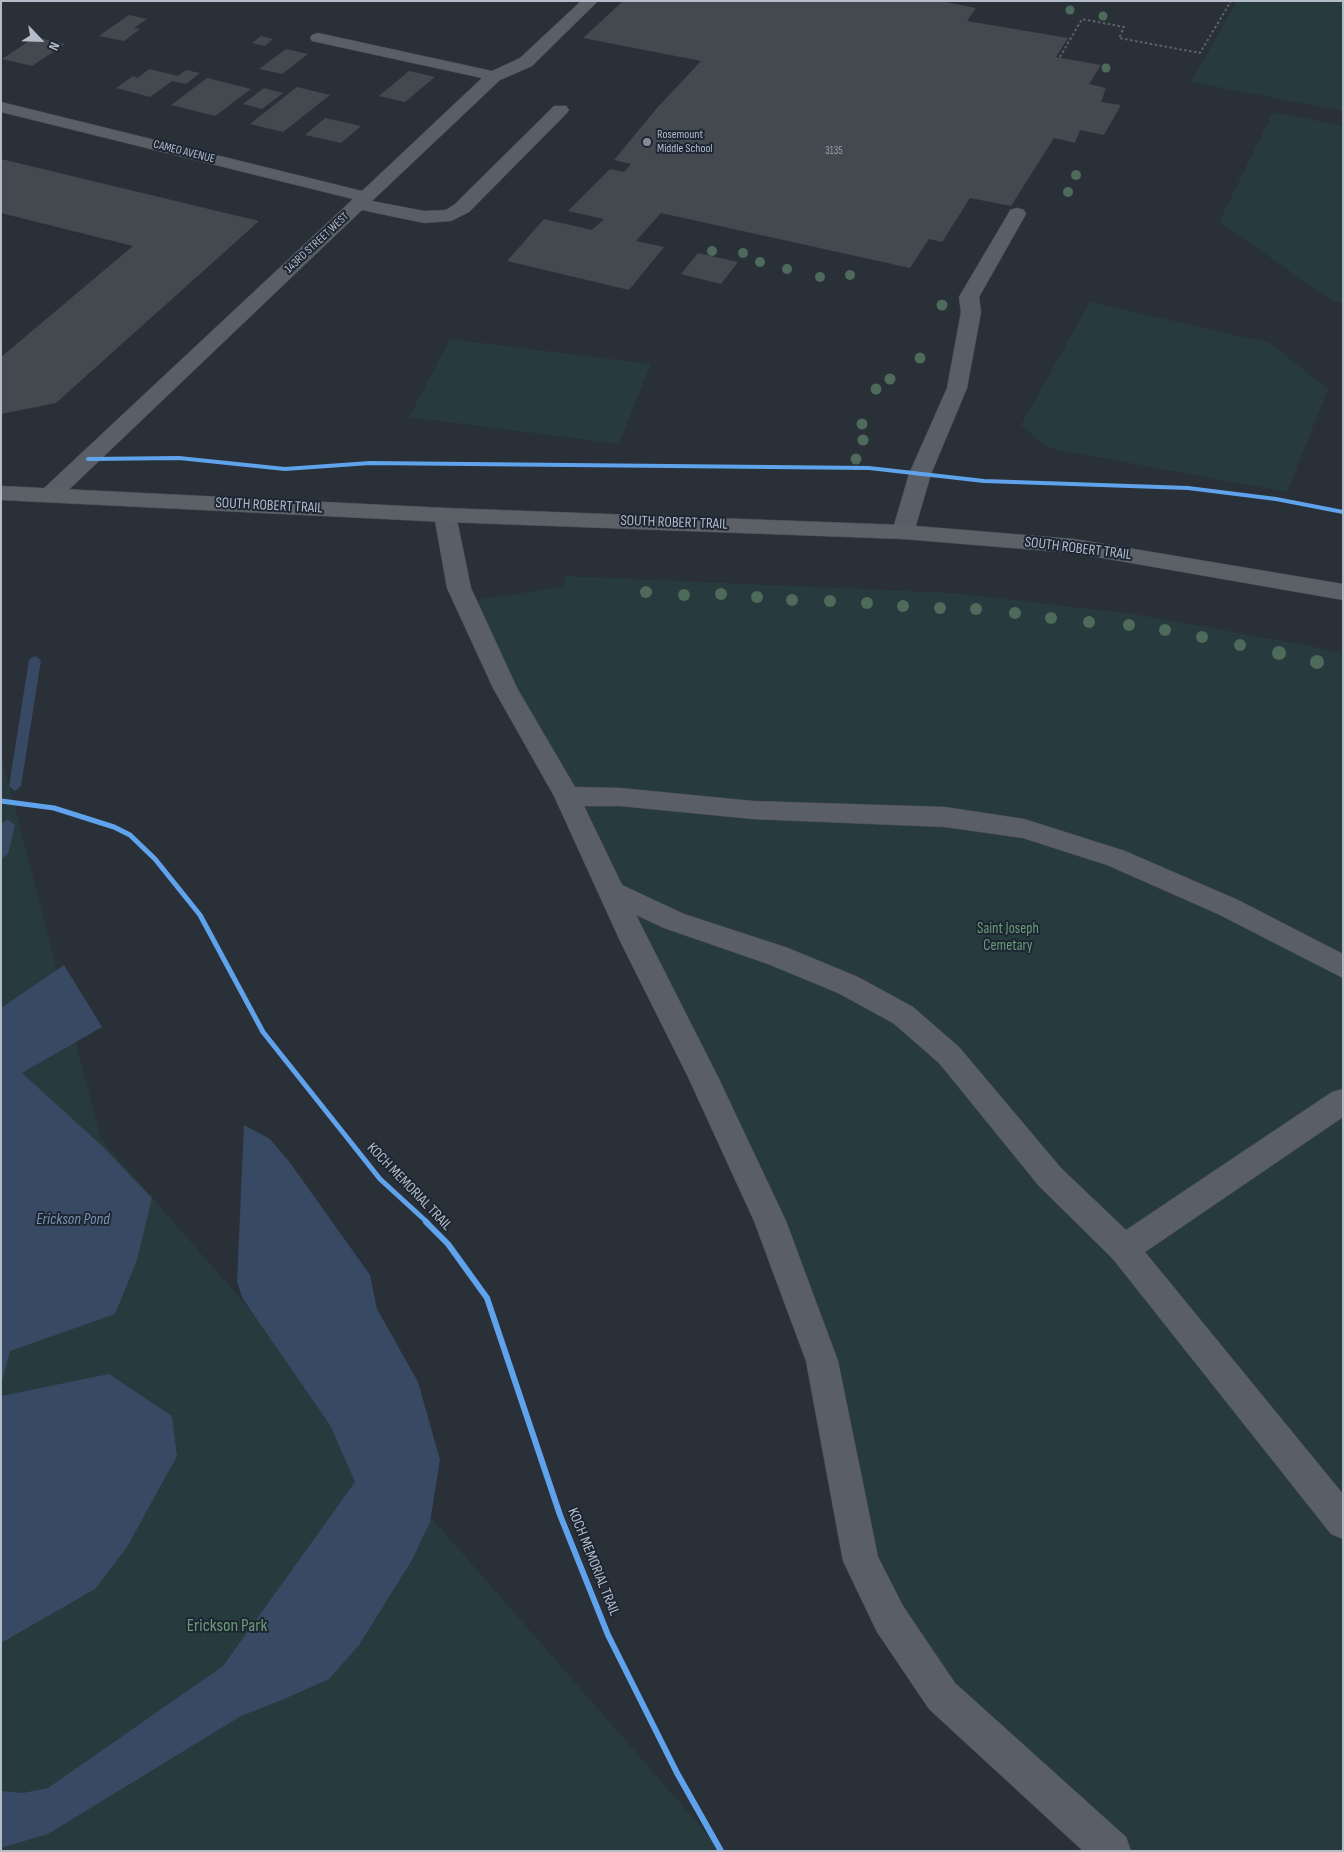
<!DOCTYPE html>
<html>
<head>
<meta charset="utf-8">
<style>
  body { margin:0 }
  #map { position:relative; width:1344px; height:1852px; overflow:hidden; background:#2a3038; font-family:"Sofia Sans Condensed",sans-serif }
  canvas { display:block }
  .frame { position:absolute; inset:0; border:2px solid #b4bcc9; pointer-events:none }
  .north { position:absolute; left:15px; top:15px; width:50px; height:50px; -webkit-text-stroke:4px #1d2633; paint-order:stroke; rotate:114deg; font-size:14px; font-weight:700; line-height:20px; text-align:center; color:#b4bcc9 }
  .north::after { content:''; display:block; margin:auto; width:18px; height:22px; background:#b4bcc9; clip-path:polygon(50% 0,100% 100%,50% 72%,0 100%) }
</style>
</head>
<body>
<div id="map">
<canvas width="1344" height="1852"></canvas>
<div class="frame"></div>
<div class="north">N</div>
</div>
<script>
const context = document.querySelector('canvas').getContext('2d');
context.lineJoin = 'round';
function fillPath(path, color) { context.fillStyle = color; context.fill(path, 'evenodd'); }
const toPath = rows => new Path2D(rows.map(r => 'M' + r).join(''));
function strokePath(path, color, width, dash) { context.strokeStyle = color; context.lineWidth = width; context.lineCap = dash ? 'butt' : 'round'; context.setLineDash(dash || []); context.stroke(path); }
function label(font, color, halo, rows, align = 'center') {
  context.font = font + ' "Sofia Sans Condensed",sans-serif'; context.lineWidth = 4; context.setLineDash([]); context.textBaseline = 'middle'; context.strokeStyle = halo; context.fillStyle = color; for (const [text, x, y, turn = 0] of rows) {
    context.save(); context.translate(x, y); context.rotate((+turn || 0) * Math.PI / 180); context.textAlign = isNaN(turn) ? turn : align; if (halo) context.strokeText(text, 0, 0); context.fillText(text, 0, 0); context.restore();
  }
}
const green = toPath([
  [1237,1,1343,1,1343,111,1191,82],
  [1273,112,1343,126,1343,303,1333,301,1219,222],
  [1090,302,1270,343,1328,389,1287,492,1048,448,1021,425],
  [450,339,651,364,619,444,409,417],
  [564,576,953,593,1134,614,1315,647,1343,654,1343,1851,1112,1851,890,1619,822,1361,465,602,565,586],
  [1,754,101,1139,722,1851,1,1851]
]);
const water = toPath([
  [64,965,102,1027,22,1073,101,1145,152,1198,137,1260,115,1314,10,1351,1,1385,1,1008],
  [244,1125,270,1139,291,1164,370,1275,377,1309,418,1382,440,1460,430,1522,412,1560,359,1645,329,1679,282,1700,241,1716,48,1834,1,1848,1,1791,23,1793,48,1788,223,1666,355,1482,330,1425,243,1299,237,1282],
  [109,1374,172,1416,177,1456,127,1547,95,1589,1,1643,1,1396]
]);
const stream = toPath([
  [35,656,41,660,21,786,15,791,9,786,29,660,35,656],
  [8,820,15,825,8,854,1,859,1,826,3,822,8,820]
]);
const building = toPath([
  [623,1,941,1,976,8,967,21,1068,38,1056,57,1101,65,1089,84,1106,88,1101,102,1121,105,1104,135,1080,130,1075,143,1054,138,1011,206,970,198,942,242,929,239,910,268,661,213,636,241,664,247,629,290,507,261,544,219,592,230,604,219,568,211,610,169,624,172,631,164,614,160,657,108,701,61,583,38],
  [129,15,147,19,134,28,140,29,124,41,99,36],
  [261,36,273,39,265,46,252,43],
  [35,37,65,44,32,66,2,59],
  [286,49,308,54,282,74,259,69],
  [149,69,178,76,186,70,200,73,186,84,172,81,150,97,116,88,133,76,138,78],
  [409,71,435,77,405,102,379,96],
  [207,78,251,89,215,116,171,105],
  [297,87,330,95,283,132,250,124],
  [264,88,283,93,262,109,243,104],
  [325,118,361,126,341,143,305,135],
  [1,159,259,221,56,403,1,414,1,357,133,246,1,213],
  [698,253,738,262,721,284,681,274]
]);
const path = toPath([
  [1060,57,1082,19,1124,27,1119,38,1200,53,1231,1]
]);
const minor = toPath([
  [581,1,598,1,532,66,500,80,372,201,424,211,446,210,455,204,554,106,566,106,569,110,566,114,469,212,451,221,424,223,362,210,58,500,50,502,42,500,39,495,42,490,353,199,1,112,1,102,362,191,482,78,312,41,310,38,312,35,318,33,492,71,520,58,581,1],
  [1017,208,1024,210,1026,214,979,297,981,312,967,388,931,474,914,532,911,537,903,539,895,537,892,532,909,474,947,388,961,312,959,297,1008,214,1010,210,1017,208],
  [445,508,453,510,456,515,471,588,517,688,575,787,620,788,753,801,945,807,1024,819,1125,851,1238,900,1343,954,1343,978,1218,914,1107,865,1023,838,945,827,753,819,620,806,584,806,622,885,684,914,788,948,858,977,913,1007,959,1047,1061,1168,1126,1230,1332,1092,1343,1089,1343,1117,1145,1252,1343,1494,1343,1539,1331,1534,1113,1259,1039,1186,939,1063,893,1023,838,993,768,964,664,928,636,915,718,1077,786,1221,838,1361,878,1557,903,1606,955,1683,1126,1837,1131,1851,1083,1851,929,1709,877,1632,843,1561,806,1361,754,1221,688,1077,621,943,554,796,493,688,447,588,434,515,437,510,445,508]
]);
const major = toPath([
  [1,486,445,508,903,525,1074,539,1343,584,1343,600,1074,553,903,539,445,522,1,500,1,486]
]);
const cyclewayFar2 = toPath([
  [88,459,179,458,285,469,370,463,869,468,984,481,1188,488,1276,499,1343,512]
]);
const cyclewayFar1 = toPath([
  [1,801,54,808,114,827,130,835,155,859,200,915,263,1032,380,1179,428,1223]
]);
const cycleway = toPath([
  [426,1222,448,1244,487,1298,560,1515,608,1635,677,1773,721,1851]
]);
const trees = [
  [1070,10,4.5],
  [1103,16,4.5],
  [1106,68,4.5],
  [1076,175,5],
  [1068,192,5],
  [712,251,5],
  [743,253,5],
  [760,262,5],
  [787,269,5],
  [850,275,5],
  [820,277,5],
  [942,305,5.5],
  [920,358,5.5],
  [890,379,5.5],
  [876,389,5.5],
  [862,424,5.5],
  [863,440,5.5],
  [856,459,5.5],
  [646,592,6],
  [721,594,6],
  [684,595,6],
  [757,597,6],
  [792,600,6],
  [830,601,6],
  [867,603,6],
  [903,606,6],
  [940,608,6],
  [976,609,6],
  [1015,613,6],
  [1051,618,6],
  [1089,622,6],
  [1129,625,6],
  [1165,630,6],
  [1202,637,6],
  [1240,645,6],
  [1279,653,7],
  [1317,662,7]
];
const markers = [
  [647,142,5,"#848b96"]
];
const farNumbernames = [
  ["3135",834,151]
];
const farPoinames = [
  ["Rosemount",657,135],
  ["Middle School",657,149]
];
const farStreetnames = [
  ["CAMEO AVENUE",184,152,14],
  ["143RD STREET WEST",317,243,-43]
];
const streetNames = [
  ["SOUTH ROBERT TRAIL",269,506,3],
  ["SOUTH ROBERT TRAIL",674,523,2],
  ["SOUTH ROBERT TRAIL",1078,549,7],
  ["KOCH MEMORIAL TRAIL",409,1187,46],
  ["KOCH MEMORIAL TRAIL",593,1562,68]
];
const parkNames = [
  ["Saint Joseph",1008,929],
  ["Cemetary",1008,946]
];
const waterNames = [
  ["Erickson Pond",73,1220]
];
const nearParknames = [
  ["Erickson Park",227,1626]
];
fillPath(green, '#273a3e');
fillPath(water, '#384963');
fillPath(stream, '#384963');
fillPath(building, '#444950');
strokePath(minor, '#484c53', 1);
strokePath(major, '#484c55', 1);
strokePath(path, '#5d636a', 2, [2.5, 2.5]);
fillPath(minor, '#5a5e66');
fillPath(major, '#5c6168');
strokePath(cyclewayFar2, '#60a3ed', 4);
strokePath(cyclewayFar1, '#60a3ed', 5);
strokePath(cycleway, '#60a3ed', 6);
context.fillStyle = '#4e6a5a';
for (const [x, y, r] of trees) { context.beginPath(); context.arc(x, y, r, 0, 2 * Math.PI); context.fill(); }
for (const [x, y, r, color] of markers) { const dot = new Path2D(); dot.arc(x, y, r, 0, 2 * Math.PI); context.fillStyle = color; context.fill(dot); strokePath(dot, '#1d2633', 2); }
label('11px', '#989fab', null, farNumbernames);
label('12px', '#b4bcc9', '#1d2633', farPoinames, 'left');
label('12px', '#b4bcc9', '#1d2633', farStreetnames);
label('15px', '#b4bcc9', '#1d2633', streetNames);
label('15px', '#6b9a76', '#1d2633', parkNames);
label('italic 16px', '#7c92b1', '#1d2633', waterNames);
label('18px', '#6b9a76', '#1d2633', nearParknames);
</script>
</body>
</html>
